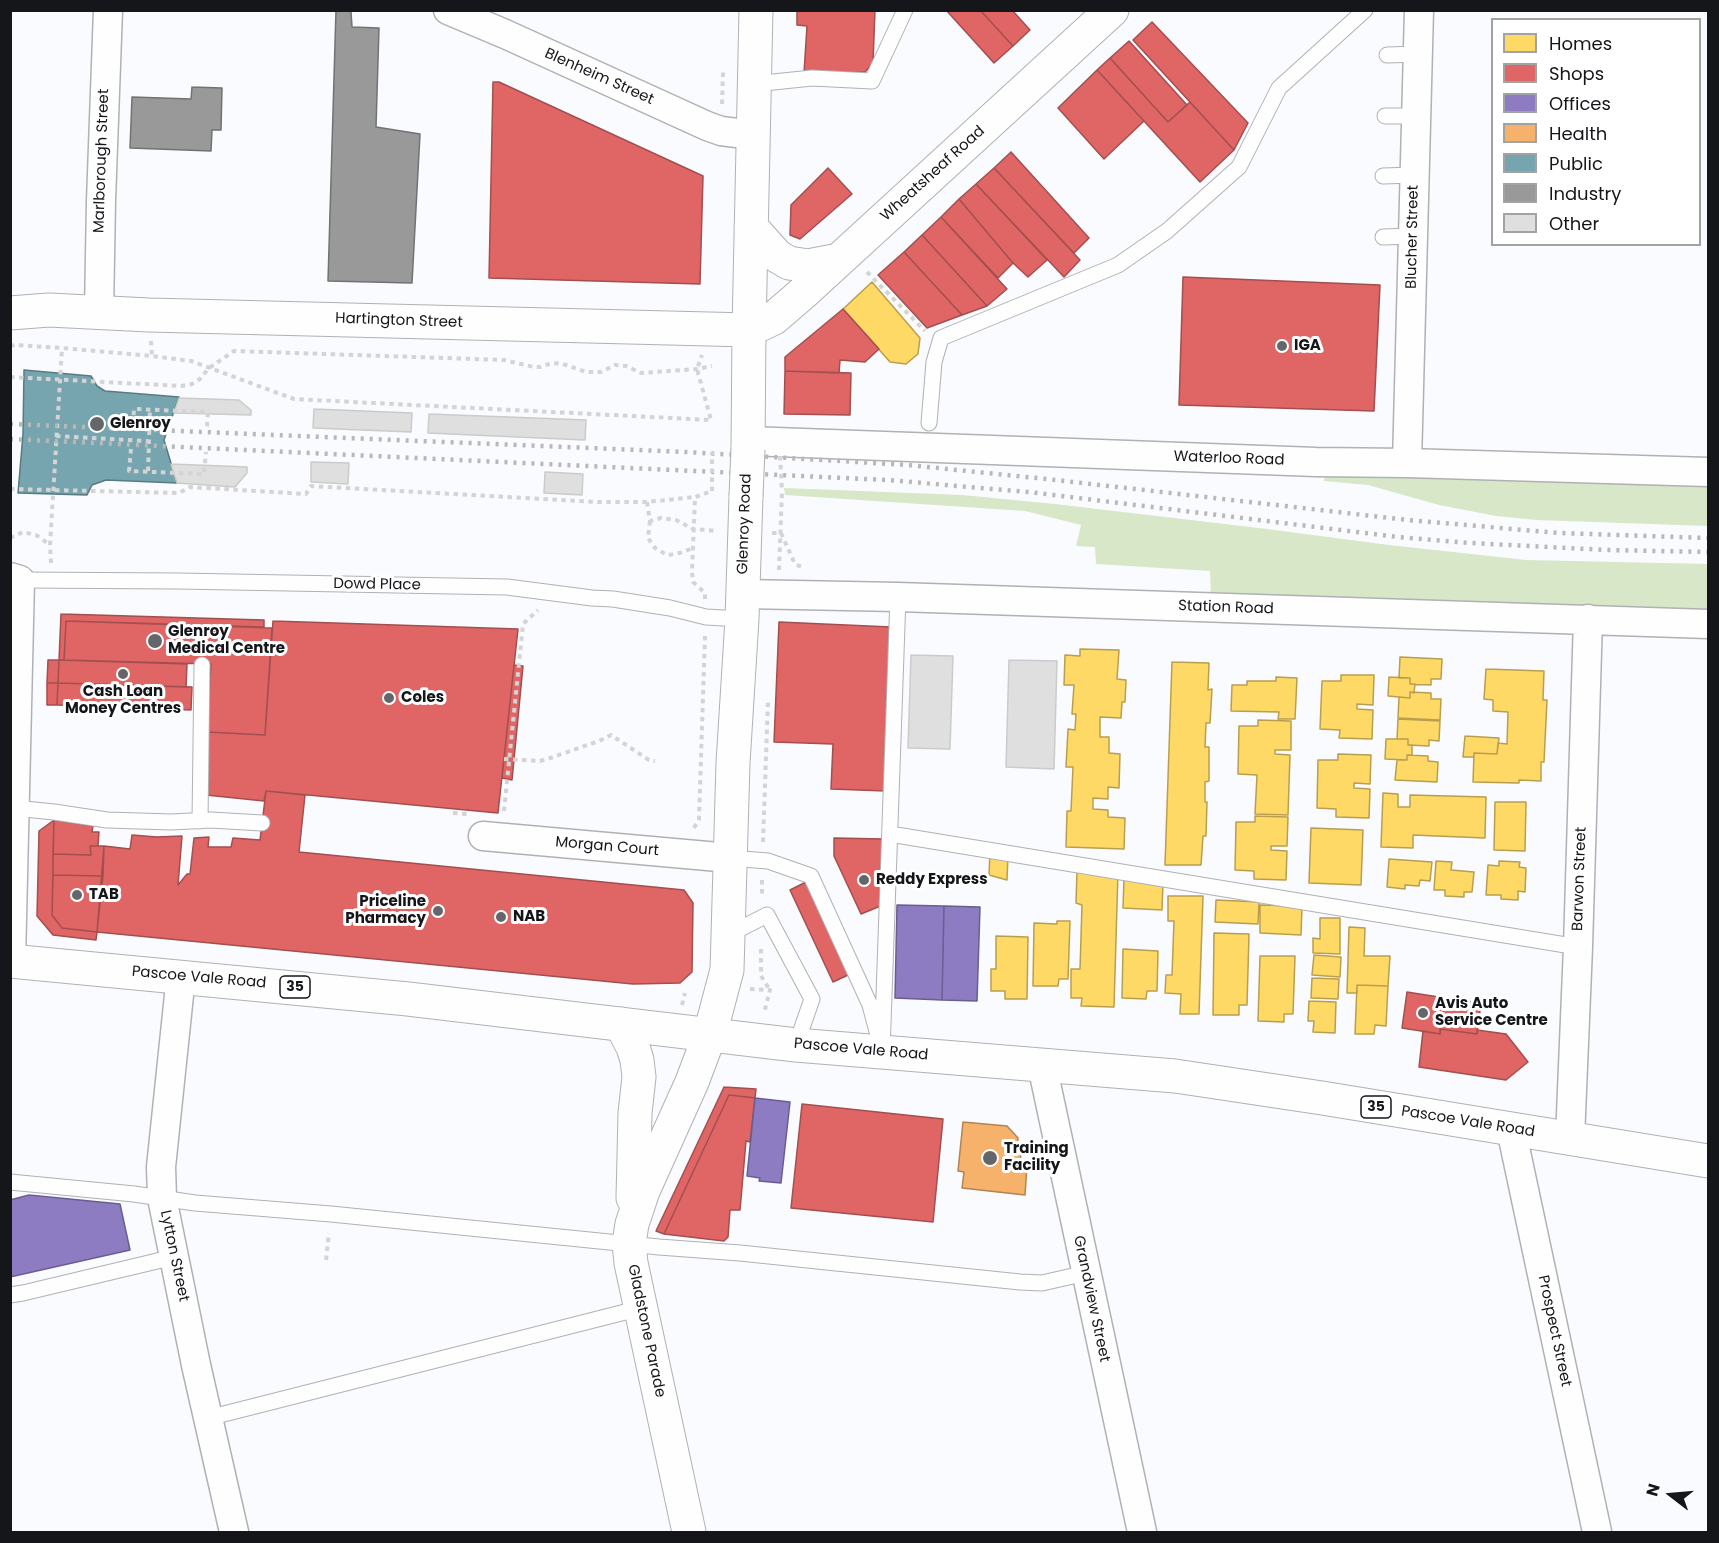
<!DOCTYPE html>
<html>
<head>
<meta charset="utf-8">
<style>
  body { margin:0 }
  #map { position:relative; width:1719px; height:1543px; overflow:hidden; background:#f9fbfe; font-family:Poppins,sans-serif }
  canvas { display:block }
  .frame { position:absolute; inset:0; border:12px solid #15161a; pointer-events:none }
  .legend { position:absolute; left:1491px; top:18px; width:210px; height:228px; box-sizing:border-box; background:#fff; border:2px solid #a1a2a3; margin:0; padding:8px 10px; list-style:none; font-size:18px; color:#15161a }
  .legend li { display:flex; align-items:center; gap:12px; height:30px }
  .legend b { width:30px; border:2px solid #a1a2a3 }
  .north { position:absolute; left:1641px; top:1465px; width:60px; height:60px; -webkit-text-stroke:4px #fff; paint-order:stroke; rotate:286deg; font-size:16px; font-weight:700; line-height:24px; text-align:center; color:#15161a }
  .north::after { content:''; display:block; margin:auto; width:21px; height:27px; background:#15161a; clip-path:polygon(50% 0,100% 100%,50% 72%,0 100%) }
</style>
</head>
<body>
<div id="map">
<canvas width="1719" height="1543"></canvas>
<div class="frame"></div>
<ul class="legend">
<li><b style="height:16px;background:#ffd966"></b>Homes</li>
<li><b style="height:16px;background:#e06666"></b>Shops</li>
<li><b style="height:16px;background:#8e7cc3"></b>Offices</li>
<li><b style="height:16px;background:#f6b26b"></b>Health</li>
<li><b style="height:16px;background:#76a5af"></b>Public</li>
<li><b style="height:16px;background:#999"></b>Industry</li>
<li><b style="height:16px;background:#e0dfe0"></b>Other</li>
</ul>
<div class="north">N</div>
</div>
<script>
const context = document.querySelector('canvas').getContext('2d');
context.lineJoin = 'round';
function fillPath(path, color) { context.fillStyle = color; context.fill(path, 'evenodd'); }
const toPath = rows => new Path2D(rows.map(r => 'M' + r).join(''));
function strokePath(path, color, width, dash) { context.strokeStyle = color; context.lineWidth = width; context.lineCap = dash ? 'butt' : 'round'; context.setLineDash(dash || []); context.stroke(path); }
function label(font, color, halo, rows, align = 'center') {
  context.font = font + ' Poppins,sans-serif'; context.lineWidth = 6; context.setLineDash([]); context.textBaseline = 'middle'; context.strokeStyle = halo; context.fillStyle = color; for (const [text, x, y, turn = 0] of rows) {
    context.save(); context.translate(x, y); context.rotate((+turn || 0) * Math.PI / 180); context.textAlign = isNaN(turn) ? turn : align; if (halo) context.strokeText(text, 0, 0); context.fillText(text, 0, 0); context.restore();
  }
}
const green = toPath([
  [1325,473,1708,484,1708,526,1537,520,1496,516,1439,505,1368,485,1324,481],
  [784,488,962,495,1055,504,1267,529,1389,545,1526,560,1708,564,1708,614,1211,599,1210,571,1096,564,1095,547,1076,546,1081,525,1025,511,785,495]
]);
const homes = toPath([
  [872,282,920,338,918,354,906,364,890,362,843,309,872,282],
  [1080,649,1119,650,1117,679,1126,680,1125,702,1122,702,1121,718,1100,717,1100,737,1109,737,1109,753,1120,754,1119,788,1108,787,1108,799,1093,798,1093,809,1108,810,1108,817,1125,818,1124,849,1066,847,1067,811,1071,811,1073,767,1066,767,1068,729,1075,730,1076,714,1072,714,1074,685,1064,685,1065,655,1080,656,1080,649],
  [1400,657,1442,659,1441,679,1431,679,1431,685,1410,684,1410,678,1399,678,1400,657],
  [1172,662,1209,663,1208,690,1212,689,1210,723,1206,723,1205,747,1209,747,1209,781,1205,782,1205,802,1207,802,1206,836,1203,836,1201,865,1165,865,1172,662],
  [1486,669,1544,671,1543,700,1547,700,1544,762,1541,762,1541,781,1519,780,1519,783,1473,782,1474,753,1497,754,1498,743,1507,744,1508,712,1493,711,1493,700,1484,699,1486,669],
  [1341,675,1374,675,1373,705,1357,704,1357,709,1373,710,1372,739,1339,738,1340,730,1320,729,1322,681,1341,681,1341,675],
  [1276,677,1297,678,1295,719,1278,719,1279,712,1231,711,1232,685,1247,685,1247,681,1276,681,1276,677],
  [1389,677,1410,678,1410,684,1415,684,1414,693,1410,692,1410,698,1388,696,1389,677],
  [1410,692,1431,693,1431,699,1441,699,1440,720,1398,718,1399,697,1410,698,1410,692],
  [1398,719,1440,721,1439,741,1429,740,1429,746,1408,745,1408,739,1397,739,1398,719],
  [1258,720,1291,721,1291,750,1275,750,1275,754,1290,755,1288,815,1255,814,1257,775,1238,774,1239,726,1258,726,1258,720],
  [1465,736,1499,738,1497,754,1474,753,1474,757,1463,757,1465,736],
  [1386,739,1408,739,1408,745,1412,745,1412,755,1407,755,1407,760,1385,759,1386,739],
  [1338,754,1371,755,1370,784,1354,783,1354,788,1370,789,1369,818,1336,817,1336,809,1317,808,1318,760,1338,760,1338,754],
  [1407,755,1428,756,1428,761,1438,762,1437,782,1395,780,1397,760,1407,760,1407,755],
  [1383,793,1398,794,1398,807,1410,807,1410,795,1486,797,1485,838,1413,835,1413,848,1381,847,1383,793],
  [1495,802,1526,802,1525,851,1494,850,1495,802],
  [1255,816,1288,817,1287,846,1271,846,1271,850,1287,851,1286,880,1254,879,1254,871,1235,870,1236,822,1255,822,1255,816],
  [1311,828,1363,830,1361,885,1309,883,1311,828],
  [990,852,1008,855,1007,880,989,875,990,852],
  [1389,859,1432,862,1430,881,1420,880,1419,886,1405,885,1405,889,1387,887,1389,859],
  [1436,861,1452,862,1451,870,1474,872,1472,892,1464,892,1464,897,1445,896,1445,890,1434,890,1436,861],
  [1499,861,1520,862,1519,867,1526,868,1525,892,1518,891,1518,900,1501,899,1501,895,1486,895,1488,865,1499,866,1499,861],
  [1077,871,1118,872,1114,1007,1081,1006,1082,998,1071,998,1071,969,1080,969,1082,905,1076,903,1077,871],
  [1124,879,1163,881,1162,910,1123,908,1124,879],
  [1168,896,1203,896,1199,1014,1180,1014,1181,994,1165,993,1166,975,1172,975,1174,921,1168,921,1168,896],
  [1216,900,1259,902,1258,924,1215,922,1216,900],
  [1260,905,1302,906,1301,935,1260,933,1260,905],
  [1320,918,1340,918,1340,954,1313,953,1313,938,1320,939,1320,918],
  [1057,921,1070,921,1068,979,1059,979,1058,986,1033,986,1034,923,1057,924,1057,921],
  [1349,927,1365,928,1364,956,1390,956,1388,986,1357,985,1357,993,1347,993,1349,927],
  [1214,933,1249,934,1247,1005,1239,1005,1239,1015,1213,1015,1214,933],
  [996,936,1028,937,1027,999,1005,999,1005,991,991,991,991,969,996,969,996,936],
  [1123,949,1158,951,1157,991,1147,991,1146,999,1122,998,1123,949],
  [1314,955,1341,957,1340,977,1312,975,1314,955],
  [1260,956,1295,956,1293,1014,1284,1014,1284,1022,1258,1021,1260,956],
  [1312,978,1339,979,1338,999,1311,998,1312,978],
  [1357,985,1388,986,1386,1026,1375,1025,1374,1034,1355,1034,1357,985],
  [1309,1001,1336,1002,1335,1033,1313,1032,1314,1021,1308,1021,1309,1001]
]);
const shops = toPath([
  [797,10,875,10,873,63,865,72,804,73,807,26,797,25,797,10],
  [946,10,980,10,1013,46,994,63,946,10],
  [980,10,1012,10,1030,30,1013,46,980,10],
  [1152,22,1248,123,1234,150,1133,40,1152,22],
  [1129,41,1187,105,1168,122,1110,58,1129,41],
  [1110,58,1168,122,1190,102,1234,150,1200,182,1097,70,1110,58],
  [1097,70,1144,121,1104,159,1058,108,1097,70],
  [493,82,499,82,703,176,700,284,489,278,493,82],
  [1011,152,1089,238,1074,253,994,168,1011,152],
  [828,168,852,194,800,239,790,235,791,205,828,168],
  [994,168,1080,260,1064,277,976,184,994,168],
  [976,184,1047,260,1028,277,1013,263,959,199,976,184],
  [959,199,1013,263,998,278,941,217,959,199],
  [941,217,1007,289,987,306,922,235,941,217],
  [922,235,987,306,962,315,904,252,922,235],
  [904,252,962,315,927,328,878,275,904,252],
  [1183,277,1380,285,1374,411,1179,405,1183,277],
  [843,309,879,349,865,362,840,360,839,373,785,371,785,357,843,309],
  [785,371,851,373,850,415,784,414,785,371],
  [61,614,264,620,264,627,66,621,64,660,59,660,61,614],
  [66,621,272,628,265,735,207,732,211,664,64,660,66,621],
  [273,621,518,629,498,813,266,791,264,801,206,795,207,732,265,735,273,621],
  [779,622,891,627,886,791,831,789,833,744,774,742,779,622],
  [48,660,59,660,58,683,47,683,48,660],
  [59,660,187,664,186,687,58,683,59,660],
  [514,665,523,666,512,780,502,778,514,665],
  [47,683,58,683,57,705,47,705,47,683],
  [58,683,192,687,191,710,57,705,58,683],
  [266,791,305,795,299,852,684,890,693,903,692,972,680,983,633,984,97,932,104,846,130,849,132,835,157,837,182,836,178,885,187,874,190,874,194,838,209,837,208,847,231,847,233,838,260,840,266,791],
  [54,820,52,915,62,928,97,932,96,940,53,935,37,916,39,831,54,820],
  [54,820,93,826,92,832,99,832,98,846,90,846,91,855,53,854,54,820],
  [834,838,884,839,883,905,861,914,834,856,834,838],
  [90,846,104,846,103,876,53,875,53,854,91,855,90,846],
  [53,875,103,876,97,932,62,928,52,915,53,875],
  [818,876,861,969,833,982,790,890,818,876],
  [1407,992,1445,998,1440,1034,1402,1028,1407,992],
  [1445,998,1481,1003,1477,1034,1440,1029,1445,998],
  [1440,1029,1477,1034,1477,1030,1506,1034,1528,1062,1506,1080,1419,1067,1423,1031,1440,1034,1440,1029],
  [724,1087,756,1089,755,1098,729,1095,664,1234,656,1231,724,1087],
  [729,1095,755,1098,750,1142,746,1141,740,1210,730,1210,728,1237,724,1241,664,1234,729,1095],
  [802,1104,943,1119,933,1222,791,1208,802,1104]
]);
const offices = toPath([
  [897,905,944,906,942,1000,895,998,897,905],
  [944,906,980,907,977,1001,942,1000,944,906],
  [755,1098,790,1102,781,1183,759,1181,760,1178,747,1176,755,1098],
  [29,1195,120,1204,130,1250,10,1277,10,1200,29,1195]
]);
const health = toPath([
  [963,1122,1007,1126,1018,1138,1017,1151,1021,1151,1020,1164,1027,1165,1025,1195,962,1188,964,1172,958,1171,963,1122]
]);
const public = toPath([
  [24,370,91,376,97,386,105,391,179,397,164,440,177,483,106,480,92,485,87,495,18,493,23,434,24,370]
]);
const industry = toPath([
  [336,10,348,10,351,12,352,27,379,28,376,127,420,134,412,283,328,281,336,10],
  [192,87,222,88,221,130,212,130,211,151,130,148,132,97,191,99,192,87]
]);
const building = toPath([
  [179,398,239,400,251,410,251,415,174,413,179,398],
  [314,409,412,413,411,432,313,428,314,409],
  [429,414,586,420,585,440,428,433,429,414],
  [311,462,349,463,348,484,311,482,311,462],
  [171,464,247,467,247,473,235,487,177,483,171,464],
  [545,472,583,474,582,495,544,493,545,472],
  [911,655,953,656,950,749,908,748,911,655],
  [1009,660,1057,661,1054,769,1006,767,1009,660]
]);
const path = toPath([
  [722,104,723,72],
  [867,272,925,331],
  [151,341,152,356],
  [10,346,15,345,62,348,152,356,191,361,294,399,711,420,697,369,702,355],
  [10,377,181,386,192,384,200,379,209,368,234,351,504,360,534,367,540,367,552,363,563,364,586,372,601,372,615,365,626,366,641,373,697,369,712,366],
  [133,424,134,409,208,412,207,427],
  [56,436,148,441],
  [131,449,129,471,204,474,206,452],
  [148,471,150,410],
  [10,489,179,493,190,487,306,494,311,486,598,502,647,502,695,497],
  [647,502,650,521,661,518,676,520,693,529,717,531],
  [650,521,648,538,655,548,667,555,677,554,693,548],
  [772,533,781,533,795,564,804,568],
  [10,538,23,532,36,535,50,545],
  [51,563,50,545,62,348],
  [779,570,782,491],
  [705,599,705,593,693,582,692,572,695,497,712,491],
  [504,759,540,761,550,758,599,741,611,735,649,760,655,761],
  [504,811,523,624,538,610],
  [453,813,467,814],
  [694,828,699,819,705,636],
  [763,842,768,700],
  [762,880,762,896],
  [761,949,761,976,770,990],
  [750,989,770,990,764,1013],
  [682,1005,685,993],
  [326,1260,329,1233]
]);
const lane = toPath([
  [1387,55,1418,54],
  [754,84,812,78,872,81,905,10],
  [1385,116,1416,116],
  [1383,176,1414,175],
  [1383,237,1413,236],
  [929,423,934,362,941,338,1118,265,1167,231,1239,167,1279,88,1365,10],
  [20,580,178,581,507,587,592,598,613,599,670,608,706,617,742,619],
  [15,808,54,812,107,820,171,822,211,820,262,823],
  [200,821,202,665],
  [890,834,1578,947],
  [730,858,768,861,811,876,870,1005,878,1035],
  [728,935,767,915,812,999,796,1045],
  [882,1052,898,597],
  [10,1182,134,1194,195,1203,331,1214,659,1247,740,1253,1020,1282,1042,1283,1086,1273],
  [10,1295,23,1293,174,1257],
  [208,1418,641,1308]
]);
const street = toPath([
  [448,10,505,34,707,126,721,131,753,135],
  [99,312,101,201,108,10],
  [749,441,1316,462,1407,463,1708,472],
  [1407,463,1419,10],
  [10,577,20,580,11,961],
  [743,594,898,597,1708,624],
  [483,836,730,858],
  [181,976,161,1167,162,1198,196,1365,234,1532],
  [1042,1065,1142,1532],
  [1511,1129,1597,1532],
  [1570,1138,1578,947,1588,619]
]);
const secondary = toPath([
  [751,227,777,256,789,263,808,266,839,260],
  [10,313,49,310,149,315,749,330,774,318,803,293,1112,10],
  [748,449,749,330,756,10],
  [621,1024,633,1047,637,1060,639,1077,635,1113,633,1198],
  [689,1532,631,1263,629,1243,632,1224,643,1191,692,1082,710,1034,727,970,733,763,742,619,746,496]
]);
const primary = toPath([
  [10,961,408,999,796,1045,1175,1076,1322,1098,1708,1161]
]);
const rail = toPath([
  [10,424,686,452,908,465,1056,480,1408,520,1559,533,1708,538],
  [10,439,887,480,1029,492,1398,537,1471,543,1607,550,1708,552]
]);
const pathBridge = toPath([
  [780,456,782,491],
  [712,491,712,452]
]);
const secondaryBridge = toPath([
  [746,496,748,449]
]);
const markers = [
  [1282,346,6,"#65666a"],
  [97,424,8,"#65666a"],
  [155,641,8,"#65666a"],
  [123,674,6,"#65666a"],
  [389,698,6,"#65666a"],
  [864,880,6,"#65666a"],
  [77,895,6,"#65666a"],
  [438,911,6,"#65666a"],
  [501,917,6,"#65666a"],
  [1423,1013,6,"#65666a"],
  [990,1158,8,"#65666a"]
];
const shields = [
  [295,987,30],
  [1376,1107,30]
];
const shieldNames = [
  ["35",295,987],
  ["35",1376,1107]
];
const streetNames = [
  ["Blenheim Street",599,77,24],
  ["Marlborough Street",102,161,-88],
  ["Wheatsheaf Road",933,174,-42],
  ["Blucher Street",1413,237,-89],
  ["Hartington Street",399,321,2],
  ["Waterloo Road",1229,459,2],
  ["Glenroy Road",745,524,-88],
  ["Dowd Place",377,585,1],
  ["Station Road",1226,608,2],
  ["Morgan Court",607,847,5],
  ["Barwon Street",1580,879,-88],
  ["Pascoe Vale Road",199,978,5],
  ["Pascoe Vale Road",861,1050,5],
  ["Pascoe Vale Road",1468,1122,9],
  ["Lytton Street",174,1256,78],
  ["Grandview Street",1091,1299,78],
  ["Gladstone Parade",646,1331,78],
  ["Prospect Street",1554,1331,78]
];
const poiNames = [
  ["IGA",1294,346],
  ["Glenroy",110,424],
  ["Glenroy",168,632],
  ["Medical Centre",168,649],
  ["Cash Loan",123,692,"center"],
  ["Money Centres",123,709,"center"],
  ["Coles",401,698],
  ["Reddy Express",876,880],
  ["TAB",89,895],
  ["Priceline",426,902,"right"],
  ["Pharmacy",426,919,"right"],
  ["NAB",513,917],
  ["Avis Auto",1435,1004],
  ["Service Centre",1435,1021],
  ["Training",1004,1149],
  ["Facility",1004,1166]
];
fillPath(green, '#d7e7c8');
fillPath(homes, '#ffd966');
strokePath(homes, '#b99e4f', 1.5);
fillPath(shops, '#e06666');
strokePath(shops, '#a34e4f', 1.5);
fillPath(offices, '#8e7cc3');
strokePath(offices, '#6a5d90', 1.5);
fillPath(health, '#f6b26b');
strokePath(health, '#b28353', 1.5);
fillPath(public, '#76a5af');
strokePath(public, '#597a82', 1.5);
fillPath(industry, '#999');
strokePath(industry, '#717273', 1.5);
fillPath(building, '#e0dfe0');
strokePath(building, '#cccbcb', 1.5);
strokePath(lane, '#b0b1b4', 17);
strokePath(street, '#b0b1b4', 31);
strokePath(secondary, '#b0b1b4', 35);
strokePath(primary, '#b0b1b4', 35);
strokePath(path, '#d4d4d5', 4, [4.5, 4.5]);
strokePath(lane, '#fefeff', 15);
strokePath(street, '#fefeff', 28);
strokePath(secondary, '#fefeff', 33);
strokePath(primary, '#fefeff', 33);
strokePath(rail, '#b8b8b8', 4.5, [3, 6]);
strokePath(secondaryBridge, '#b0b1b4', 35, []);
strokePath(pathBridge, '#d4d4d5', 4, [4.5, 4.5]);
strokePath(secondaryBridge, '#fefeff', 33);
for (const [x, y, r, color] of markers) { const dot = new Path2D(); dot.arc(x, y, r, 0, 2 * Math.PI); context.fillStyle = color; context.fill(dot); strokePath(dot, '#fff', 2); }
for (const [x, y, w] of shields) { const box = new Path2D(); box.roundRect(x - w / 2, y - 11, w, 22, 4.5); context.fillStyle = '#fff'; context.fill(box); strokePath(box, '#15161a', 1.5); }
label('bold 14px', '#15161a', null, shieldNames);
label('15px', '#15161a', '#fff', streetNames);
label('bold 15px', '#15161a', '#fff', poiNames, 'left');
</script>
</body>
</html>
